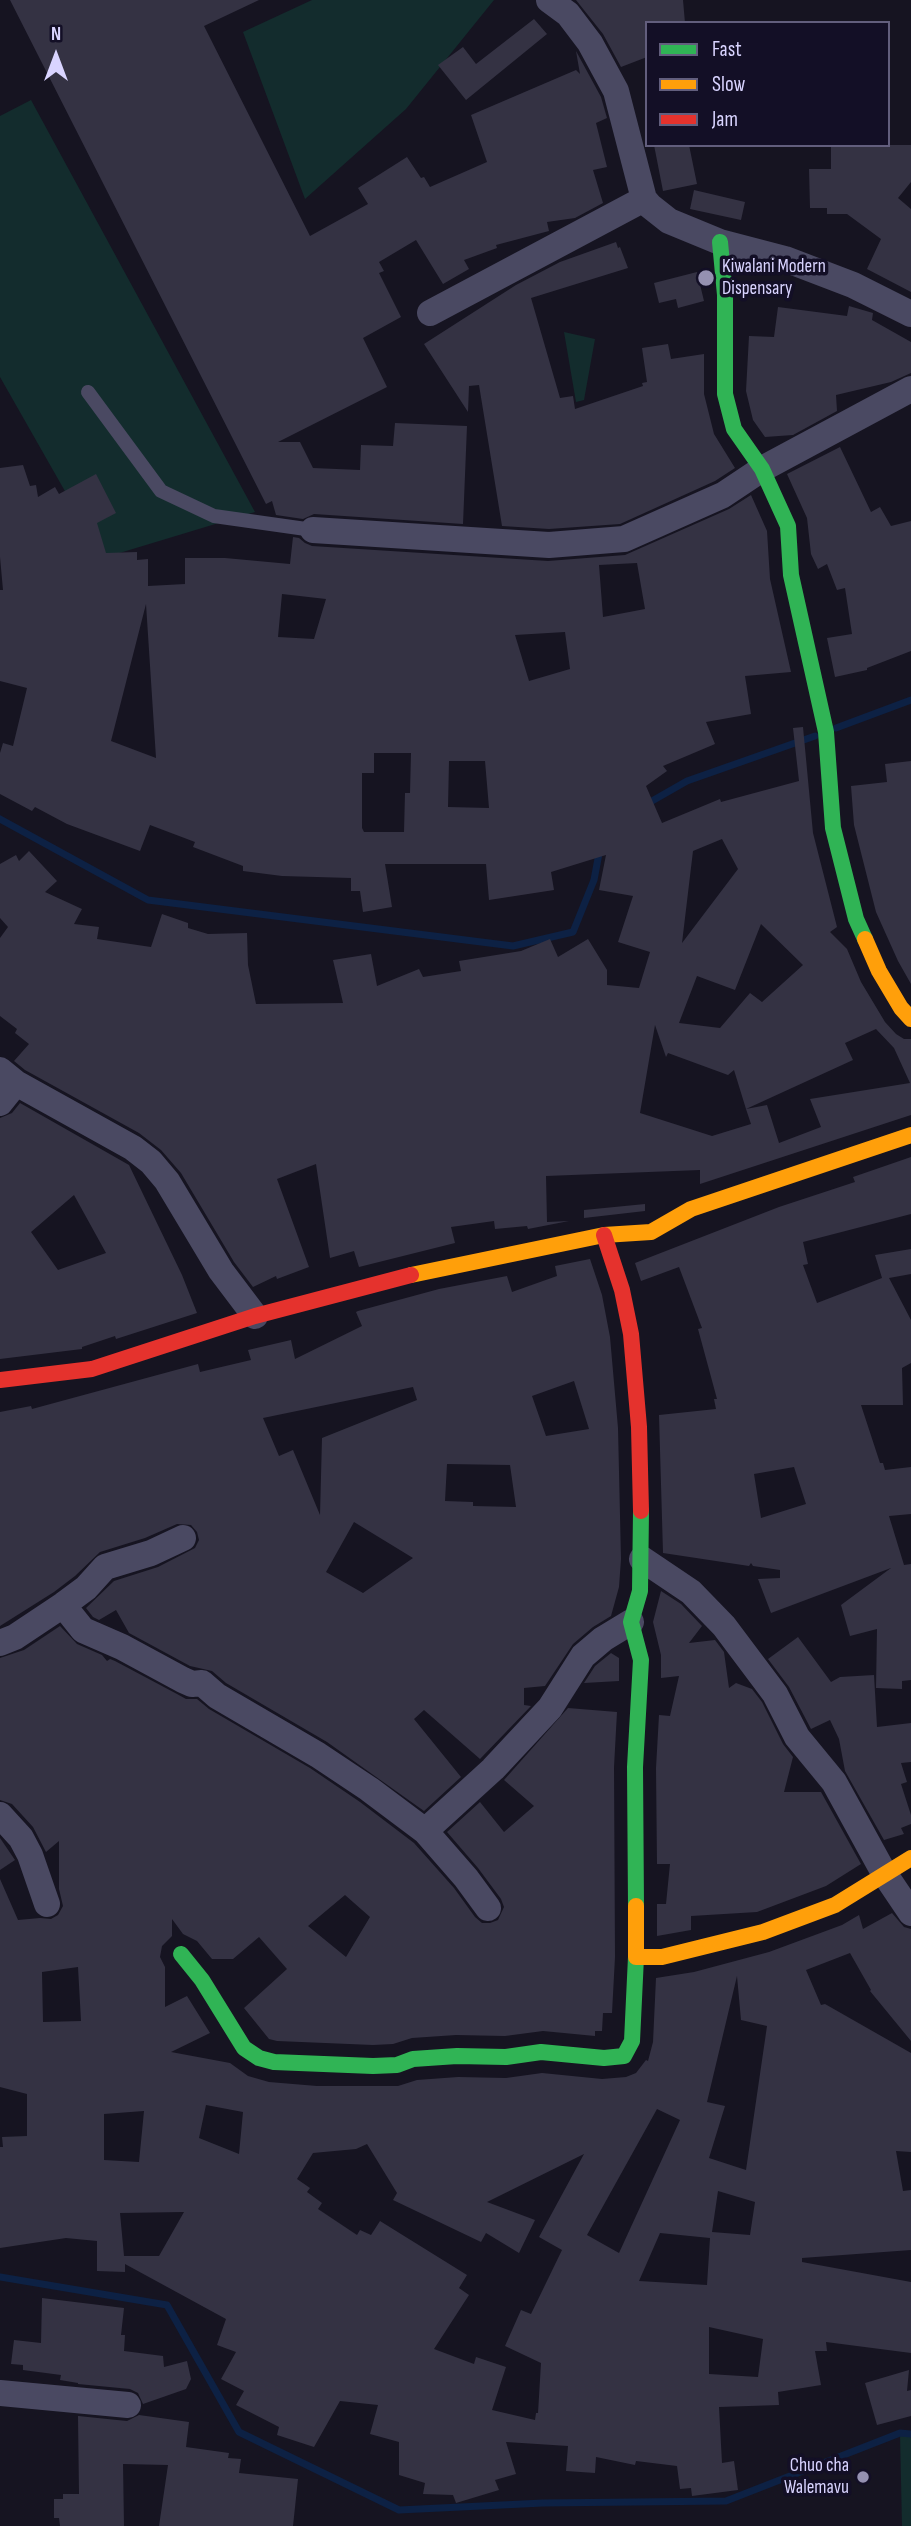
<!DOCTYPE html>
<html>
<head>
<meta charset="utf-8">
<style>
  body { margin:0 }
  #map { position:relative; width:911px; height:2526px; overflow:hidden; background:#161421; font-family:"Sofia Sans Condensed",sans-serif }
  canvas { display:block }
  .legend { position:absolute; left:645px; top:21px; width:245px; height:126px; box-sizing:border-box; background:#130f26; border:2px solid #625e7d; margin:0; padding:9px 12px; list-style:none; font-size:21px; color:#d9d4ff }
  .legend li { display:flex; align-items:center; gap:14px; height:35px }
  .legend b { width:35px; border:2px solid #625e7d }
  .north { position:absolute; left:21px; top:21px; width:70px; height:70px; -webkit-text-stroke:5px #130f26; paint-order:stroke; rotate:0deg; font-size:19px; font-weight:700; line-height:28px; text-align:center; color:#d9d4ff }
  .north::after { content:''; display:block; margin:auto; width:24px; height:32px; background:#d9d4ff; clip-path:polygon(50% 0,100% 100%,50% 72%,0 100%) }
</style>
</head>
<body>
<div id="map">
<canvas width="911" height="2526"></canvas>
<ul class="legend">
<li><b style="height:9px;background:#30b455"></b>Fast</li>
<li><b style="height:9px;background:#ff9f0a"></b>Slow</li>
<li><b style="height:9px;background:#e5322d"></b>Jam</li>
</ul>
<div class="north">N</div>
</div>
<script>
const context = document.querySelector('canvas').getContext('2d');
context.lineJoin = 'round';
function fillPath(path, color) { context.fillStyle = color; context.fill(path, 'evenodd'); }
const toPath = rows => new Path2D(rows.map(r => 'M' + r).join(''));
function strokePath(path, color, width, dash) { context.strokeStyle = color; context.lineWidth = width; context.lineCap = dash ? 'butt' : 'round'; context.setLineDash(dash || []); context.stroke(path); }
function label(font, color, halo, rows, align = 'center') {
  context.font = font + ' "Sofia Sans Condensed",sans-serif'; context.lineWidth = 7; context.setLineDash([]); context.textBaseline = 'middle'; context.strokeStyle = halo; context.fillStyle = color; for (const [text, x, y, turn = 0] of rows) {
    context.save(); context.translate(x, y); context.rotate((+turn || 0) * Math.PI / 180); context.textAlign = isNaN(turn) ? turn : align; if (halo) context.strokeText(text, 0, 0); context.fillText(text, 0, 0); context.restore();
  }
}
const green = toPath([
  [312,0,494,0,406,109,305,199,243,32],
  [31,100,255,512,103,558,0,377,0,116],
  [564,332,595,339,584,400,576,402],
  [900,2434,911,2435,911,2526,902,2526]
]);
const stream = toPath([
  [836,728,911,700],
  [645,805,687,781,815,736],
  [0,819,148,900,513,946,573,932,594,880,600,848],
  [0,2277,167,2305,239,2432,399,2510,543,2503,726,2501,900,2433,911,2434]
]);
const building = toPath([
  [10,0,259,0,204,26,310,236,368,204,358,188,407,157,421,178,424,177,430,187,487,162,471,115,576,70,580,74,576,51,601,97,607,118,596,123,607,167,593,170,603,203,575,218,547,222,549,231,496,245,497,248,464,260,469,269,443,284,416,240,379,262,384,271,379,273,401,317,363,338,387,387,278,442,300,442,313,468,360,470,361,445,393,446,395,423,467,426,463,524,314,514,303,519,276,515,272,501,266,504],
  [576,0,683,0,685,23,647,23,647,57,621,67,603,34],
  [534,19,547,34,466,100,438,65,463,47,476,64],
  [654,145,689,145,697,184,663,191],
  [831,145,911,145,911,182,898,198,911,209,911,292,867,269,881,239,847,214,827,214,827,208,810,208,809,169,831,169],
  [694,190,745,202,741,220,690,209],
  [616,242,618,248,620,247,628,268,531,298,560,398,573,396,575,409,643,386,642,383,647,382,642,348,668,344,671,359,704,354,704,394,714,434,735,468,715,481,620,524,549,529,502,526,479,385,469,386,468,412,424,344,516,285,560,262],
  [697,272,704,301,678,308,676,299,659,303,654,283],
  [849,306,873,313,872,320,911,342,911,373,891,382,836,395,837,411,793,435,765,437,753,420,746,391,749,336,774,337,778,307,847,316],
  [840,447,871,512,880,507,891,526,911,521,911,651,867,668,867,670,835,677,827,638,852,634,845,588,837,590,827,564,818,569,811,554,807,518,787,474],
  [23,465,30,486,36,485,38,497,55,487,59,494,96,474,116,513,97,523,106,553,137,552,137,560,148,559,148,586,185,584,185,558,225,558,290,564,293,537,299,538,305,543,312,546,548,561,625,555,729,509,751,495,767,531,770,579,791,672,745,676,751,714,706,722,715,744,663,766,667,771,646,786,662,823,720,799,721,802,799,781,793,728,803,727,813,833,837,927,830,932,847,949,861,982,885,1022,896,1034,904,1039,911,1039,911,1115,700,1184,700,1170,546,1176,547,1222,569,1221,528,1229,527,1226,495,1229,494,1221,451,1227,455,1243,359,1267,354,1251,330,1258,316,1164,277,1179,309,1267,277,1279,276,1276,253,1287,234,1262,181,1173,161,1150,139,1133,25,1070,14,1061,29,1044,15,1033,17,1029,0,1016,0,938,8,927,0,918,0,864,16,855,19,861,29,851,57,881,45,892,82,909,74,924,99,927,97,939,151,947,162,914,188,923,188,928,208,934,247,933,248,965,256,1004,343,1003,333,960,371,954,377,986,419,969,423,977,461,971,459,961,521,951,550,939,558,957,588,939,607,970,607,985,639,988,650,952,618,942,633,896,599,890,606,855,551,872,554,890,489,900,486,864,385,864,392,907,363,912,360,891,351,891,351,878,282,876,243,871,243,866,193,847,195,842,150,825,140,851,67,824,35,807,32,811,0,794,0,753,3,743,13,746,27,688,0,681,0,590,3,590,0,557,0,468],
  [637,563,645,609,603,617,599,565],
  [282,594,326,599,314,639,278,637],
  [146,604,156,758,111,741],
  [565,632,570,669,529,681,515,635],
  [374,753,411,753,410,793,405,793,404,832,364,832,362,828,362,773,374,773],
  [449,761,485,761,489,808,448,807],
  [722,839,738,869,682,943,693,851],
  [761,924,803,965,762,1002,750,993,720,1028,679,1023,697,976,735,990],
  [655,1025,666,1057,668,1053,728,1075,734,1070,746,1109,853,1060,845,1043,876,1029,894,1048,910,1083,810,1099,821,1127,779,1143,767,1105,746,1109,751,1124,712,1136,640,1113],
  [911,761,911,984,898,961,876,912,854,825,851,786,887,782,885,764],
  [20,1103,129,1165,182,1275,197,1313,116,1339,115,1336,82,1347,82,1349,0,1359,0,1118,12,1113],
  [74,1195,106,1253,58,1270,31,1232],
  [911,1157,911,1214,803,1242,808,1264,803,1265,817,1303,882,1278,875,1255,911,1249,911,1274,889,1278,911,1320,911,1363,902,1368,903,1405,861,1405,880,1463,883,1463,885,1470,911,1467,911,1514,889,1516,904,1565,911,1564,911,1680,902,1681,902,1689,876,1688,877,1629,850,1636,841,1605,891,1568,771,1613,758,1579,780,1578,780,1570,753,1566,751,1563,749,1566,663,1553,659,1415,716,1409,714,1399,717,1399,698,1329,702,1328,679,1267,641,1281,635,1263,779,1207,855,1182,853,1177],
  [794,1467,806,1504,761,1518,754,1474],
  [645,1204,645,1211,584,1218,584,1210],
  [590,1259,602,1295,610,1337,618,1428,621,1559,619,1587,611,1616,593,1627,573,1644,545,1686,524,1688,524,1705,531,1706,480,1759,424,1710,414,1719,461,1777,424,1811,327,1742,226,1683,212,1671,190,1666,129,1633,116,1610,99,1620,93,1617,86,1608,114,1581,158,1567,195,1548,199,1540,197,1532,191,1525,177,1524,145,1538,100,1552,75,1576,54,1592,0,1626,0,1412,31,1406,32,1409,198,1364,200,1372,251,1360,248,1350,291,1340,295,1359,362,1326,356,1312,358,1311,439,1289,507,1276,512,1292,557,1276,555,1266],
  [574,1381,589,1429,546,1436,532,1396],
  [413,1387,417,1400,322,1438,320,1515,293,1450,279,1456,263,1418],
  [447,1464,510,1465,516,1507,473,1506,473,1502,445,1501],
  [354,1522,413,1558,363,1593,326,1572],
  [661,1591,681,1604,702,1626,689,1643,715,1640,724,1652,729,1688,736,1683,752,1689,762,1702,783,1744,793,1757,784,1792,821,1792,861,1864,826,1886,757,1912,691,1916,691,1930,657,1936,657,1904,666,1904,670,1864,657,1864,656,1768,659,1715,670,1716,679,1676,661,1678,661,1655,653,1622],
  [60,1626,77,1644,102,1655,107,1661,110,1659,115,1661,177,1694,186,1699,197,1699,209,1709,310,1768,360,1802,414,1843,454,1888,475,1917,482,1923,490,1923,498,1920,504,1907,501,1899,478,1868,447,1832,480,1802,504,1832,534,1806,504,1780,568,1708,617,1712,614,1767,615,1957,612,2013,603,2013,602,2031,595,2031,595,2036,543,2031,505,2036,456,2035,412,2038,393,2044,373,2045,277,2041,269,2039,244,2008,287,1969,259,1937,233,1959,212,1959,197,1941,183,1934,172,1919,172,1936,162,1946,160,1957,165,1967,165,2007,187,1996,210,2033,171,2052,230,2063,248,2076,269,2082,317,2086,398,2086,417,2080,458,2077,506,2078,542,2073,602,2079,626,2077,636,2073,646,2060,648,2061,653,2042,656,1978,694,1972,769,1952,842,1925,859,1915,863,1929,892,1913,904,1927,911,1929,911,2041,870,1991,871,1990,850,1953,806,1970,821,2005,825,2004,911,2053,911,2152,896,2151,903,2191,911,2190,911,2250,802,2258,802,2262,911,2282,911,2353,826,2342,827,2351,815,2351,821,2385,778,2392,779,2405,719,2407,722,2463,734,2461,738,2490,692,2496,691,2488,680,2489,677,2466,636,2461,635,2465,596,2457,595,2473,566,2471,568,2446,506,2442,516,2474,495,2480,499,2490,456,2503,453,2495,423,2494,425,2483,399,2475,399,2442,370,2434,378,2405,340,2401,314,2447,277,2435,279,2427,236,2405,244,2391,221,2379,236,2352,217,2345,226,2319,125,2264,125,2272,97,2271,97,2241,66,2238,0,2248,0,2147,3,2147,2,2137,27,2136,27,2094,0,2087,0,1879,18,1920,40,1918,51,1919,58,1915,63,1906,59,1889,59,1841,46,1852,33,1827,12,1804,0,1800,0,1658,24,1650],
  [345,1895,370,1917,346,1957,308,1926],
  [78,1967,81,2021,43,2022,42,1972],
  [737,1976,741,2020,767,2026,746,2170,709,2158,725,2106,707,2102],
  [206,2105,243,2112,239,2154,199,2138],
  [657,2109,680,2120,619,2253,587,2235],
  [144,2111,139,2162,104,2160,104,2114],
  [367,2144,397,2193,393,2200,481,2242,486,2233,519,2253,535,2220,487,2202,584,2154,539,2237,562,2250,531,2314,521,2310,505,2346,541,2363,538,2413,536,2413,535,2420,492,2410,506,2367,476,2357,474,2364,434,2349,469,2295,459,2288,467,2275,380,2221,371,2235,360,2230,357,2235,318,2209,322,2203,307,2192,310,2188,297,2179,313,2153,356,2149],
  [718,2191,755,2202,750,2235,712,2232],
  [184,2212,159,2256,124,2256,120,2213],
  [660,2233,710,2238,707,2285,639,2281],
  [709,2327,763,2339,758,2377,709,2374],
  [798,1637,831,1682,840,1677,874,1675,877,1727,911,1723,911,1762,901,1763,907,1782,901,1784,911,1815,911,1824,901,1828,904,1834,884,1840,845,1771,839,1739,830,1720,811,1729,789,1687,768,1659],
  [611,1653,619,1658,619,1681,584,1683,595,1666],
  [0,1838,15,1860,0,1870],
  [42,2298,124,2308,121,2335,125,2335,124,2351,163,2356,164,2367,187,2361,191,2379,186,2389,143,2404,138,2393,130,2389,78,2384,78,2383,60,2380,61,2375,23,2370,23,2365,11,2364,14,2340,41,2343],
  [909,2370,907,2391,911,2390,911,2416,877,2425,865,2383],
  [139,2415,189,2422,186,2447,229,2453,228,2458,241,2459,239,2473,298,2479,293,2526,159,2526,168,2465,123,2464,124,2526,60,2526,59,2518,54,2518,54,2499,63,2499,63,2494,79,2494,78,2416,127,2421]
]);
const lane = toPath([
  [88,392,161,491,214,516,313,530]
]);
const street = toPath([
  [549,0,568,14,590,43,616,91,644,199,650,206,669,221,720,242,785,259,853,285,911,314],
  [430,313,644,199],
  [313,530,549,545,624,539,723,495,762,469,911,389],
  [0,1070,16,1083,133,1148,151,1162,167,1181,221,1271,255,1316],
  [0,1103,16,1083],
  [642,1559,691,1592,724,1626,775,1694,797,1737,834,1782,884,1873,911,1913],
  [63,1605,83,1630,122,1647,183,1680,192,1684,202,1683,217,1696,318,1755,369,1789,425,1831,466,1878,488,1908],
  [0,1643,15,1637,63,1605,86,1588,105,1567,151,1553,183,1538],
  [0,1815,21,1838,30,1855,47,1904],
  [425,1831,493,1769,550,1708,583,1656,603,1639,631,1622],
  [0,2393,128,2405]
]);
const fast = toPath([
  [720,242,725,295,725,394,734,429,762,469,788,526,791,575,826,732,833,828,856,919,865,939],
  [636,1906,635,1767,641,1660,631,1622,640,1591,641,1511],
  [181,1954,202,1980,244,2048,259,2058,274,2062,373,2066,397,2065,413,2059,457,2056,506,2057,541,2052,604,2058,624,2056,632,2041,636,1957]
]);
const slow = toPath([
  [865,939,879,971,901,1008,911,1019],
  [411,1275,604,1235,651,1232,691,1209,911,1135],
  [636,1906,636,1957,662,1957,763,1932,835,1905,911,1858]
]);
const jam = toPath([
  [604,1235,622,1290,631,1334,639,1427,641,1511],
  [0,1380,92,1369,255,1316,411,1275]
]);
const markers = [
  [706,278,9,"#9591b1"],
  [863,2477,7,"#9591b1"]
];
const poiNames = [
  ["Kiwalani Modern",722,267],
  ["Dispensary",722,289],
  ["Chuo cha",849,2466,"right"],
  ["Walemavu",849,2488,"right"]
];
fillPath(green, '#132c2d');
strokePath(stream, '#0d2144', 7);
fillPath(building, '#343243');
strokePath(lane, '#4a4962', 14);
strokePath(street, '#4a4962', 26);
strokePath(fast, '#30b455', 16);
strokePath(slow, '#ff9f0a', 16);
strokePath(jam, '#e5322d', 16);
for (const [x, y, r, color] of markers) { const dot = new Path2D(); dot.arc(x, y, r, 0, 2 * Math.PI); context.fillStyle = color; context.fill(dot); strokePath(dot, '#130f26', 2.5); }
label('19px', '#d9d4ff', '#130f26', poiNames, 'left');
</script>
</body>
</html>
